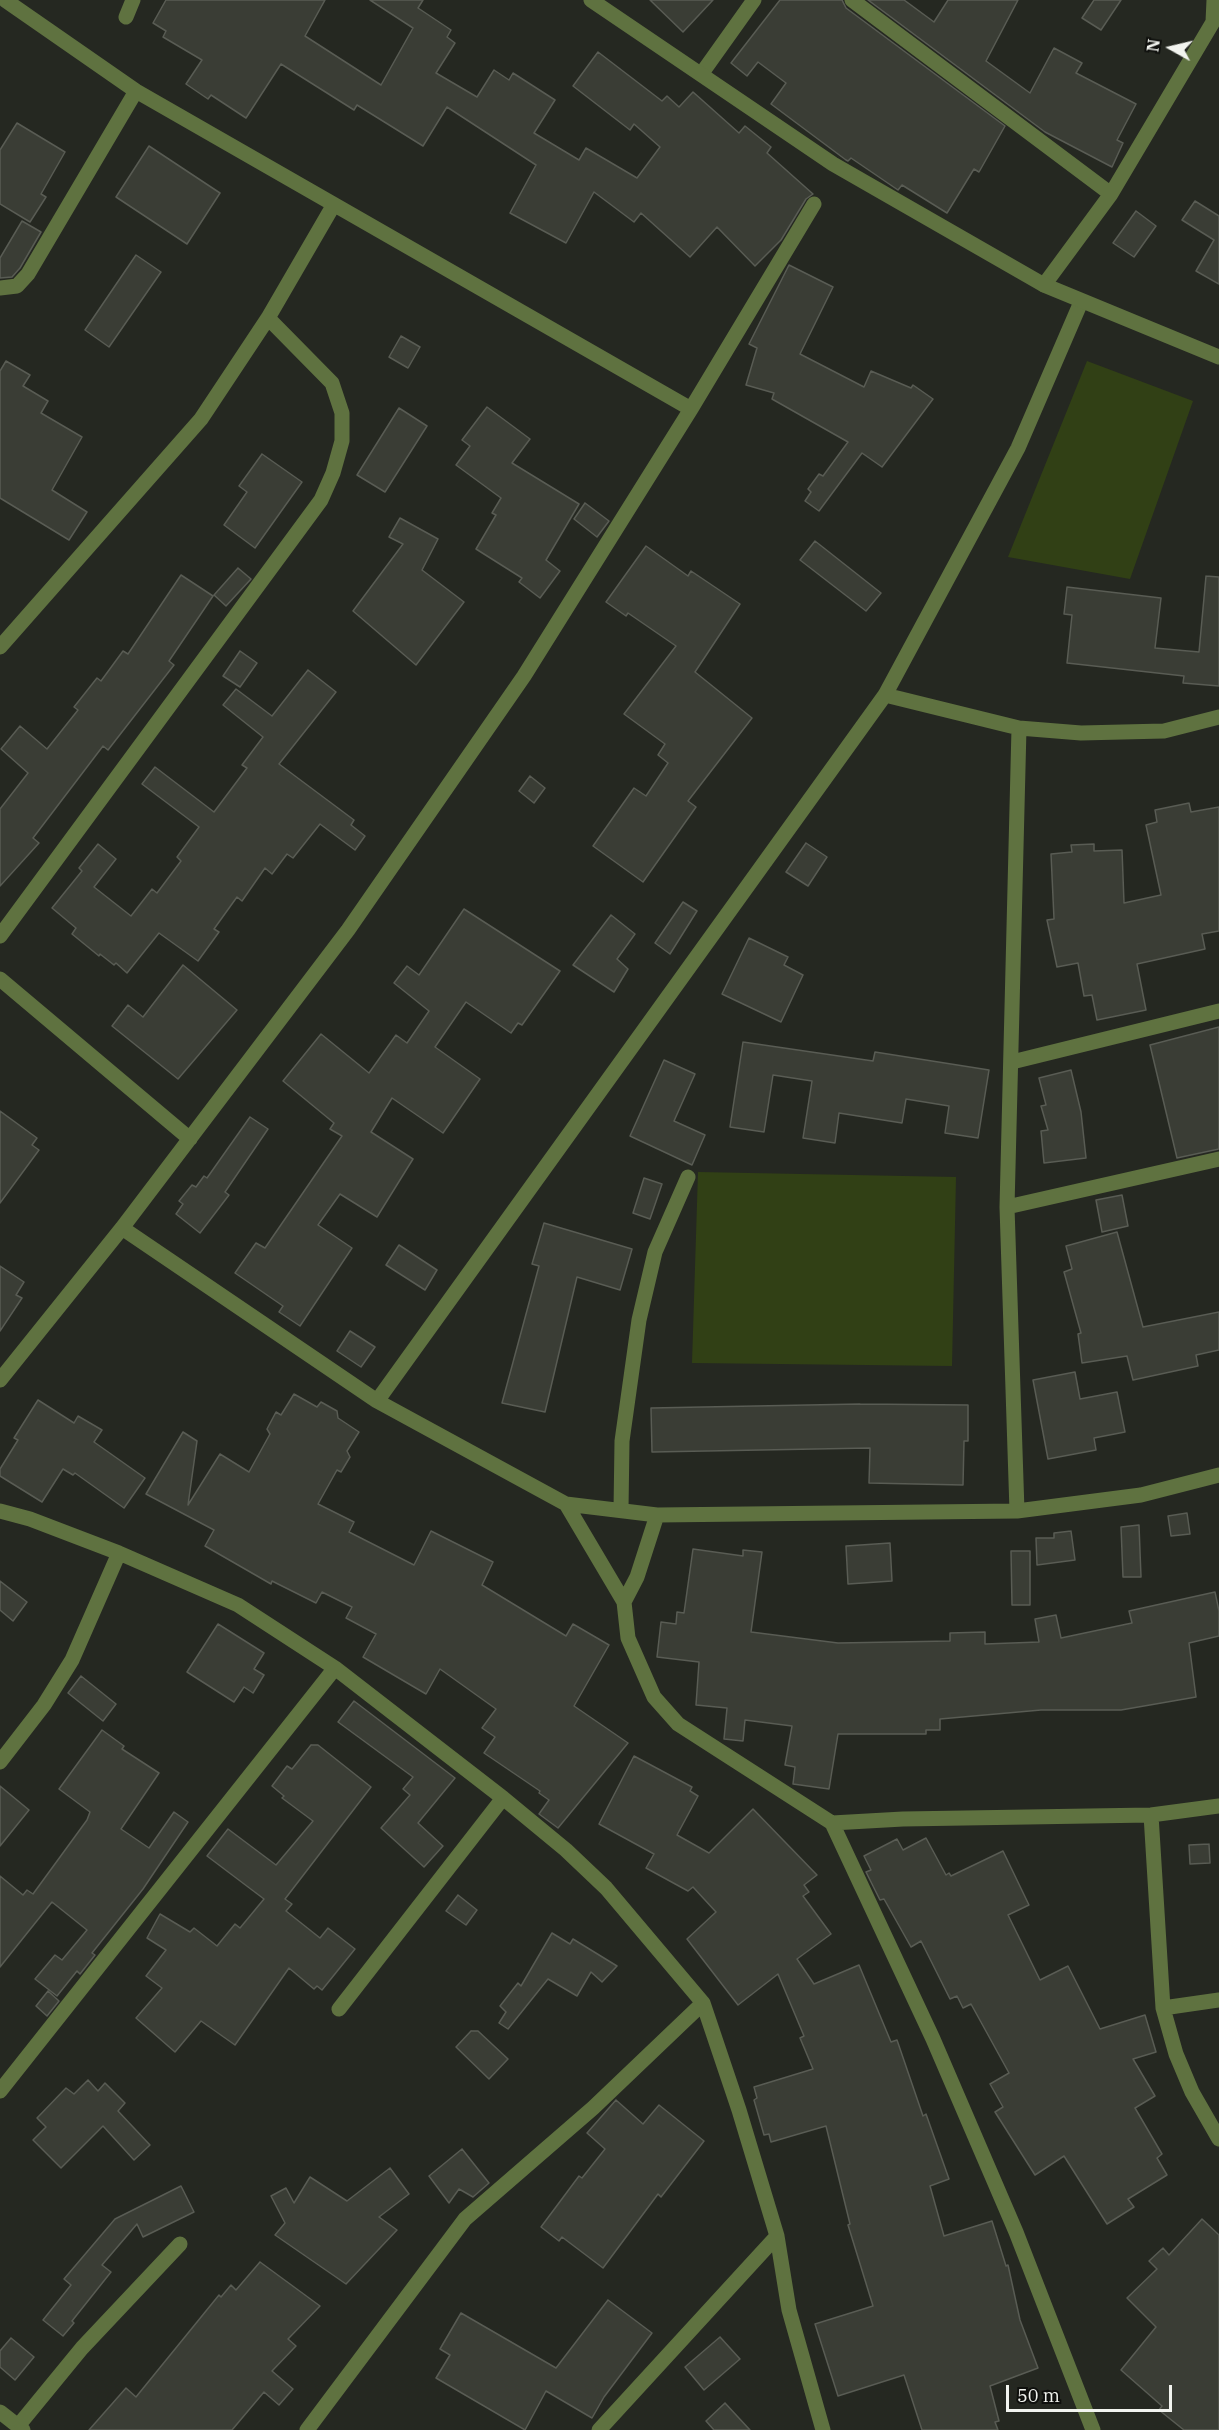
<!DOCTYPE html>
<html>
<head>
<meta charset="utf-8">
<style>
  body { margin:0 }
  #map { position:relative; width:1219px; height:2430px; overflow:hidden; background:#252821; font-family:"IBM Plex Serif",serif }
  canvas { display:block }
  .north { position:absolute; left:1141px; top:18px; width:60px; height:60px; -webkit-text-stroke:4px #0f100d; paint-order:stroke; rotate:278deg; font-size:16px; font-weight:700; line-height:24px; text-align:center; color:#f2f4ef }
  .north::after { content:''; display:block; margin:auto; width:21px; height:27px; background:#f2f4ef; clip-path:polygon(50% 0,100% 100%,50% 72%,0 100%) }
  .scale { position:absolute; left:1006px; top:2385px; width:166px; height:27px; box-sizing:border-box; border:3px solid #f2f4ef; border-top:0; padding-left:8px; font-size:18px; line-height:21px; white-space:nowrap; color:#f2f4ef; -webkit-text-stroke:4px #0f100d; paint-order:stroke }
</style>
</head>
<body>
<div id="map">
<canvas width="1219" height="2430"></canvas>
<div class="north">N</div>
<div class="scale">50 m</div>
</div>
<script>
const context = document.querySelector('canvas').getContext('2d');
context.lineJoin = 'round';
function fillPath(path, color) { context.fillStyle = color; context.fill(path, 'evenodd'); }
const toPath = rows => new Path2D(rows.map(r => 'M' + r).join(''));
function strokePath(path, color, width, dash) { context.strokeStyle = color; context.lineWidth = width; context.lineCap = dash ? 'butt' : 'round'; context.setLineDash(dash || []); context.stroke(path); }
const green = toPath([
  [1087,361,1193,401,1130,579,1008,557],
  [698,1172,956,1177,952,1366,692,1363]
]);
const building = toPath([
  [166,0,325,0,305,36,381,85,413,28,370,0,423,0,418,8,451,30,447,37,455,43,436,73,477,97,494,70,509,80,513,73,555,100,534,133,579,160,586,148,637,178,660,147,634,124,630,130,573,86,598,52,662,101,667,96,679,107,693,92,739,133,745,126,771,147,767,153,813,194,806,199,781,240,755,266,717,227,690,257,641,213,634,222,594,192,566,243,510,213,536,165,447,107,423,146,357,105,354,110,281,64,246,118,211,95,208,99,186,84,202,60,163,37,166,31,153,23,166,0],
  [650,0,713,0,683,32,650,0],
  [780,0,842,0,846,8,1005,126,979,172,974,169,947,213,902,185,898,190,851,158,848,161,846,160,771,104,786,83,758,62,747,76,731,63,780,0],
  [868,0,904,0,934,22,948,0,1018,0,986,61,1030,93,1054,48,1082,63,1076,73,1136,104,1117,140,1123,143,1112,167,1045,132,868,0],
  [1094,0,1121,0,1101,30,1082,18,1094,0],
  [17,123,65,152,41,194,46,197,30,222,0,204,0,150,17,123],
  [149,146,220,193,187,244,116,197,149,146],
  [1195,201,1219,216,1219,284,1196,271,1214,240,1182,220,1195,201],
  [1136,211,1156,226,1134,257,1113,243,1136,211],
  [22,221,41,232,20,268,12,277,0,278,0,258,22,221],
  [136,255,161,272,109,347,85,330,136,255],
  [789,265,833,287,800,354,864,387,871,371,911,388,913,385,933,399,882,467,862,453,819,511,805,501,811,492,808,489,819,474,823,476,848,442,772,399,774,393,746,385,757,348,749,344,789,265],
  [401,336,420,347,408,368,389,357,401,336],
  [6,361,30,375,23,386,48,401,41,413,82,437,52,490,87,512,69,540,0,498,0,371,6,361],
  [487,407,530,439,512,463,579,504,546,560,560,571,540,598,519,582,522,578,476,549,496,515,492,513,501,498,456,465,470,446,462,440,487,407],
  [399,408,427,426,385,492,357,475,399,408],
  [262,454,302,482,255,548,224,525,247,492,239,486,262,454],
  [585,503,609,521,597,537,574,519,585,503],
  [400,518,438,539,422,570,464,602,416,665,353,611,403,544,389,537,400,518],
  [815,541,881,593,866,611,800,560,815,541],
  [646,546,688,576,691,571,740,604,695,672,752,718,688,801,696,807,643,882,593,846,634,788,646,796,668,763,658,755,665,744,624,714,676,646,628,613,626,616,606,602,646,546],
  [238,568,251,579,226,606,214,595,238,568],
  [181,575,213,596,169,661,174,665,108,750,103,746,33,838,39,843,0,886,0,809,28,773,1,749,20,726,47,749,78,710,74,707,97,678,101,681,123,651,128,654,181,575],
  [1206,576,1219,577,1219,686,1183,683,1184,676,1067,663,1072,615,1064,614,1067,587,1161,598,1155,648,1199,652,1206,576],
  [240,651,257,663,240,687,223,676,240,651],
  [308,670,336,692,279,764,354,820,351,825,365,836,355,850,320,824,293,858,287,854,272,874,265,868,242,901,237,897,214,929,219,932,198,961,159,933,127,973,116,963,114,965,100,954,99,956,72,934,76,928,52,908,82,871,79,868,98,844,116,859,94,887,131,916,152,889,157,893,181,861,177,857,199,827,142,784,155,767,214,812,247,768,242,765,263,737,223,705,236,689,272,716,308,670],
  [530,776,545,788,534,803,519,791,530,776],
  [1189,803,1191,812,1219,807,1219,931,1202,934,1205,949,1137,964,1146,1010,1097,1020,1092,995,1084,996,1078,963,1057,967,1047,920,1054,919,1051,854,1072,852,1071,845,1094,844,1094,851,1122,850,1124,903,1161,895,1146,825,1157,822,1155,810,1189,803],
  [806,843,827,857,808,886,786,872,806,843],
  [683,902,697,911,670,954,655,943,683,902],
  [464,909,560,971,522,1025,518,1023,511,1033,466,1002,435,1047,480,1079,443,1133,392,1098,371,1132,413,1159,377,1217,340,1194,318,1225,352,1248,300,1326,279,1312,283,1306,235,1273,256,1243,265,1248,342,1136,330,1129,334,1123,283,1081,321,1034,369,1073,396,1035,407,1043,429,1011,394,983,407,966,419,975,464,909],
  [611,915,635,934,617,959,628,969,614,992,573,965,611,915],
  [749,938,788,957,784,965,803,975,781,1022,722,994,749,938],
  [183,965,237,1010,178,1079,112,1026,128,1005,143,1017,183,965],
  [1219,1027,1219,1149,1177,1158,1150,1045,1219,1027],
  [743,1042,873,1061,875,1052,989,1070,978,1138,945,1133,949,1106,906,1099,902,1123,839,1113,835,1143,803,1138,812,1081,773,1075,764,1132,730,1127,743,1042],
  [664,1060,695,1074,674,1121,705,1135,692,1165,630,1136,664,1060],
  [1071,1070,1081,1112,1086,1158,1044,1163,1041,1131,1048,1130,1041,1106,1046,1105,1039,1078,1071,1070],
  [0,1111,37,1138,32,1145,39,1150,0,1203,0,1111],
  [250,1117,268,1129,225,1192,229,1195,200,1233,176,1214,183,1204,179,1201,192,1185,196,1187,204,1176,207,1178,250,1117],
  [644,1178,662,1184,650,1219,633,1213,644,1178],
  [1122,1195,1128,1226,1102,1232,1096,1200,1122,1195],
  [544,1223,632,1249,620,1290,577,1277,545,1412,502,1403,539,1266,532,1264,544,1223],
  [1117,1232,1143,1327,1219,1312,1219,1350,1196,1355,1198,1366,1133,1380,1127,1356,1082,1363,1078,1334,1081,1333,1064,1272,1072,1269,1066,1246,1117,1232],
  [399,1245,437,1270,425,1290,386,1265,399,1245],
  [0,1266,24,1282,16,1295,22,1298,0,1331,0,1266],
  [350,1331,375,1347,361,1367,337,1351,350,1331],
  [1075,1372,1080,1399,1117,1392,1125,1432,1094,1438,1096,1450,1048,1459,1033,1380,1075,1372],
  [294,1394,317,1407,321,1402,337,1411,338,1418,359,1432,347,1451,350,1457,341,1472,337,1470,318,1504,354,1522,349,1532,414,1565,431,1531,493,1562,482,1585,566,1636,573,1624,609,1645,574,1706,628,1743,558,1828,539,1814,549,1800,539,1793,540,1791,484,1753,495,1737,482,1728,496,1709,440,1669,426,1694,363,1657,376,1634,346,1618,352,1607,322,1592,316,1603,272,1581,271,1584,205,1546,214,1530,146,1494,183,1432,197,1441,188,1505,220,1454,249,1472,270,1434,267,1429,276,1412,281,1415,294,1394],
  [38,1400,74,1423,78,1416,102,1430,94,1442,145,1478,124,1508,75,1473,73,1475,63,1469,42,1502,0,1476,0,1469,18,1440,14,1438,38,1400],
  [860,1404,968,1405,968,1441,964,1441,963,1485,869,1483,870,1448,652,1452,651,1408,860,1404],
  [1187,1513,1190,1534,1171,1536,1168,1516,1187,1513],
  [1139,1525,1141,1577,1123,1577,1121,1527,1139,1525],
  [1071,1531,1075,1560,1037,1565,1036,1538,1054,1538,1054,1533,1071,1531],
  [890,1543,892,1581,848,1584,846,1546,890,1543],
  [693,1549,743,1556,743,1550,762,1552,751,1632,838,1643,950,1641,950,1633,985,1632,985,1644,1039,1642,1035,1619,1056,1615,1061,1638,1132,1623,1129,1611,1215,1592,1219,1611,1219,1636,1189,1643,1196,1697,1121,1710,1041,1710,940,1719,940,1730,926,1730,926,1734,838,1734,829,1789,793,1784,795,1767,785,1765,792,1726,745,1720,743,1741,724,1739,727,1708,696,1705,699,1662,657,1657,661,1622,676,1624,677,1612,684,1613,693,1549],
  [1011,1551,1030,1551,1030,1605,1012,1605,1011,1551],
  [0,1581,27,1602,13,1621,0,1610,0,1581],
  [218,1624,264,1653,254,1669,264,1675,253,1693,244,1687,234,1702,187,1672,218,1624],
  [81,1676,116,1704,103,1721,68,1693,81,1676],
  [354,1701,455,1778,418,1823,443,1846,424,1867,381,1828,410,1795,403,1789,413,1777,338,1722,354,1701],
  [102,1730,124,1746,122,1749,159,1773,121,1829,149,1848,174,1812,188,1822,143,1889,92,1953,95,1955,80,1974,77,1971,57,1996,35,1979,55,1955,62,1960,87,1930,52,1902,0,1967,0,1876,23,1895,27,1890,33,1894,87,1820,90,1812,59,1789,102,1730],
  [311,1745,318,1745,371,1787,285,1899,292,1904,286,1911,320,1938,328,1928,355,1949,322,1990,317,1986,314,1989,289,1968,235,2045,201,2021,175,2052,136,2018,162,1988,146,1976,166,1950,147,1938,160,1914,190,1932,194,1928,217,1946,235,1924,240,1928,264,1899,207,1856,228,1829,276,1865,313,1821,282,1798,284,1796,272,1786,287,1766,292,1769,311,1745],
  [634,1756,692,1787,690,1791,698,1796,677,1835,709,1853,753,1809,817,1875,804,1885,809,1892,803,1896,831,1934,797,1959,814,1984,859,1965,891,2042,897,2040,923,2116,926,2114,949,2179,930,2186,944,2236,992,2221,1006,2266,1008,2265,1020,2320,1038,2368,990,2386,999,2421,995,2422,998,2430,922,2430,904,2375,838,2396,815,2324,873,2306,848,2225,850,2224,826,2126,771,2142,769,2134,764,2135,754,2100,757,2098,754,2087,813,2069,800,2038,804,2036,778,1974,738,2005,687,1939,716,1912,693,1887,688,1891,646,1868,654,1854,599,1824,634,1756],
  [0,1786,29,1810,0,1846,0,1786],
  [926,1838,946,1875,949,1873,951,1876,1003,1851,1029,1905,1008,1915,1040,1980,1068,1966,1100,2029,1145,2015,1156,2052,1133,2059,1155,2096,1135,2108,1162,2154,1157,2158,1167,2175,1128,2199,1134,2207,1107,2224,1064,2156,1035,2175,995,2112,1003,2107,990,2084,1009,2073,971,2004,963,2008,957,1996,950,1999,921,1941,911,1947,884,1899,880,1900,866,1872,871,1870,864,1856,897,1839,903,1850,926,1838],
  [1209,1844,1210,1863,1190,1864,1189,1845,1209,1844],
  [458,1895,477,1910,466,1925,446,1911,458,1895],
  [552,1933,570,1944,573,1939,617,1966,602,1982,591,1972,577,1996,548,1979,508,2029,499,2023,506,2012,500,2006,518,1983,521,1986,552,1933],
  [48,1991,59,2001,47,2016,36,2006,48,1991],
  [471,2031,478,2031,508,2059,489,2079,456,2047,471,2031],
  [88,2080,98,2091,105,2083,125,2103,118,2111,150,2145,134,2160,103,2126,61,2168,33,2140,46,2127,37,2118,66,2088,74,2094,88,2080],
  [616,2100,643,2124,659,2105,704,2141,661,2197,658,2194,603,2268,562,2237,559,2241,541,2227,579,2176,582,2178,605,2149,587,2133,616,2100],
  [462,2149,489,2183,473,2197,459,2189,449,2203,429,2176,462,2149],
  [390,2168,409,2194,379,2217,397,2230,346,2284,275,2235,285,2223,271,2196,286,2188,294,2203,310,2177,347,2201,390,2168],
  [181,2186,194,2212,143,2237,137,2224,102,2265,111,2272,72,2321,74,2323,63,2336,43,2320,71,2285,64,2279,115,2219,181,2186],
  [1202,2219,1219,2235,1219,2430,1184,2430,1159,2410,1162,2406,1121,2370,1156,2327,1127,2298,1157,2269,1149,2261,1163,2248,1169,2255,1202,2219],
  [260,2262,320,2306,288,2339,296,2346,272,2371,293,2389,279,2405,264,2392,232,2430,89,2430,126,2388,136,2397,219,2295,221,2297,231,2285,236,2290,260,2262],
  [608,2300,652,2333,604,2397,592,2418,546,2391,525,2430,436,2378,450,2355,440,2349,461,2313,556,2368,608,2300],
  [720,2337,740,2359,704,2390,685,2367,720,2337],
  [11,2338,34,2357,15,2380,0,2367,0,2351,11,2338],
  [725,2403,750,2430,714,2430,706,2421,725,2403]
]);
const minor = toPath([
  [5,0,136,91,691,409],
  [852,0,1111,194],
  [126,17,133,0],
  [702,73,754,0],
  [1044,285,1111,194,1213,22,1214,0],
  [0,288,17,286,28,274,136,91],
  [0,647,201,419,268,318,333,206],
  [885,695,1019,728,1081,733,1164,731,1219,717],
  [0,936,321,500,333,473,342,441,342,413,332,383,268,318],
  [0,979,190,1139],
  [1012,1062,1219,1011],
  [1007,1207,1219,1159],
  [122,1228,377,1401,566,1504,657,1515,1017,1511,1141,1495,1219,1475],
  [0,1380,122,1228,348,930,524,676,691,409,814,204],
  [377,1401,885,695,1018,448,1081,302],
  [566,1504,624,1602,628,1638,654,1697,678,1724,832,1823,903,1819,1151,1815,1219,1806],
  [621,1510,622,1441,639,1320,655,1252,688,1177],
  [0,1511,30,1519,119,1553,238,1605,335,1668,503,1798,566,1850,606,1888,703,2003,739,2110,777,2236,789,2310,823,2430],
  [1017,1511,1007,1207,1019,728],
  [624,1602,637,1577,657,1515],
  [0,1762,44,1705,72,1660,119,1553],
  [1151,1815,1163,2008,1219,2000],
  [832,1823,933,2039,1016,2232,1093,2430],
  [1163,2008,1176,2054,1192,2092,1219,2139],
  [339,2009,503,1798],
  [0,2091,335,1668],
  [0,2412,23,2430],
  [18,2426,82,2348,180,2244],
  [307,2430,465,2219,593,2108,703,2003],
  [599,2430,777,2236]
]);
const tertiary = toPath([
  [591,0,833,164,1044,285,1219,357]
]);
fillPath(green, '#314015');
fillPath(building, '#3a3d35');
strokePath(building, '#595c54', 1.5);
strokePath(minor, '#5f7240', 15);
strokePath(tertiary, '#5f7240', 15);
</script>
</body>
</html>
